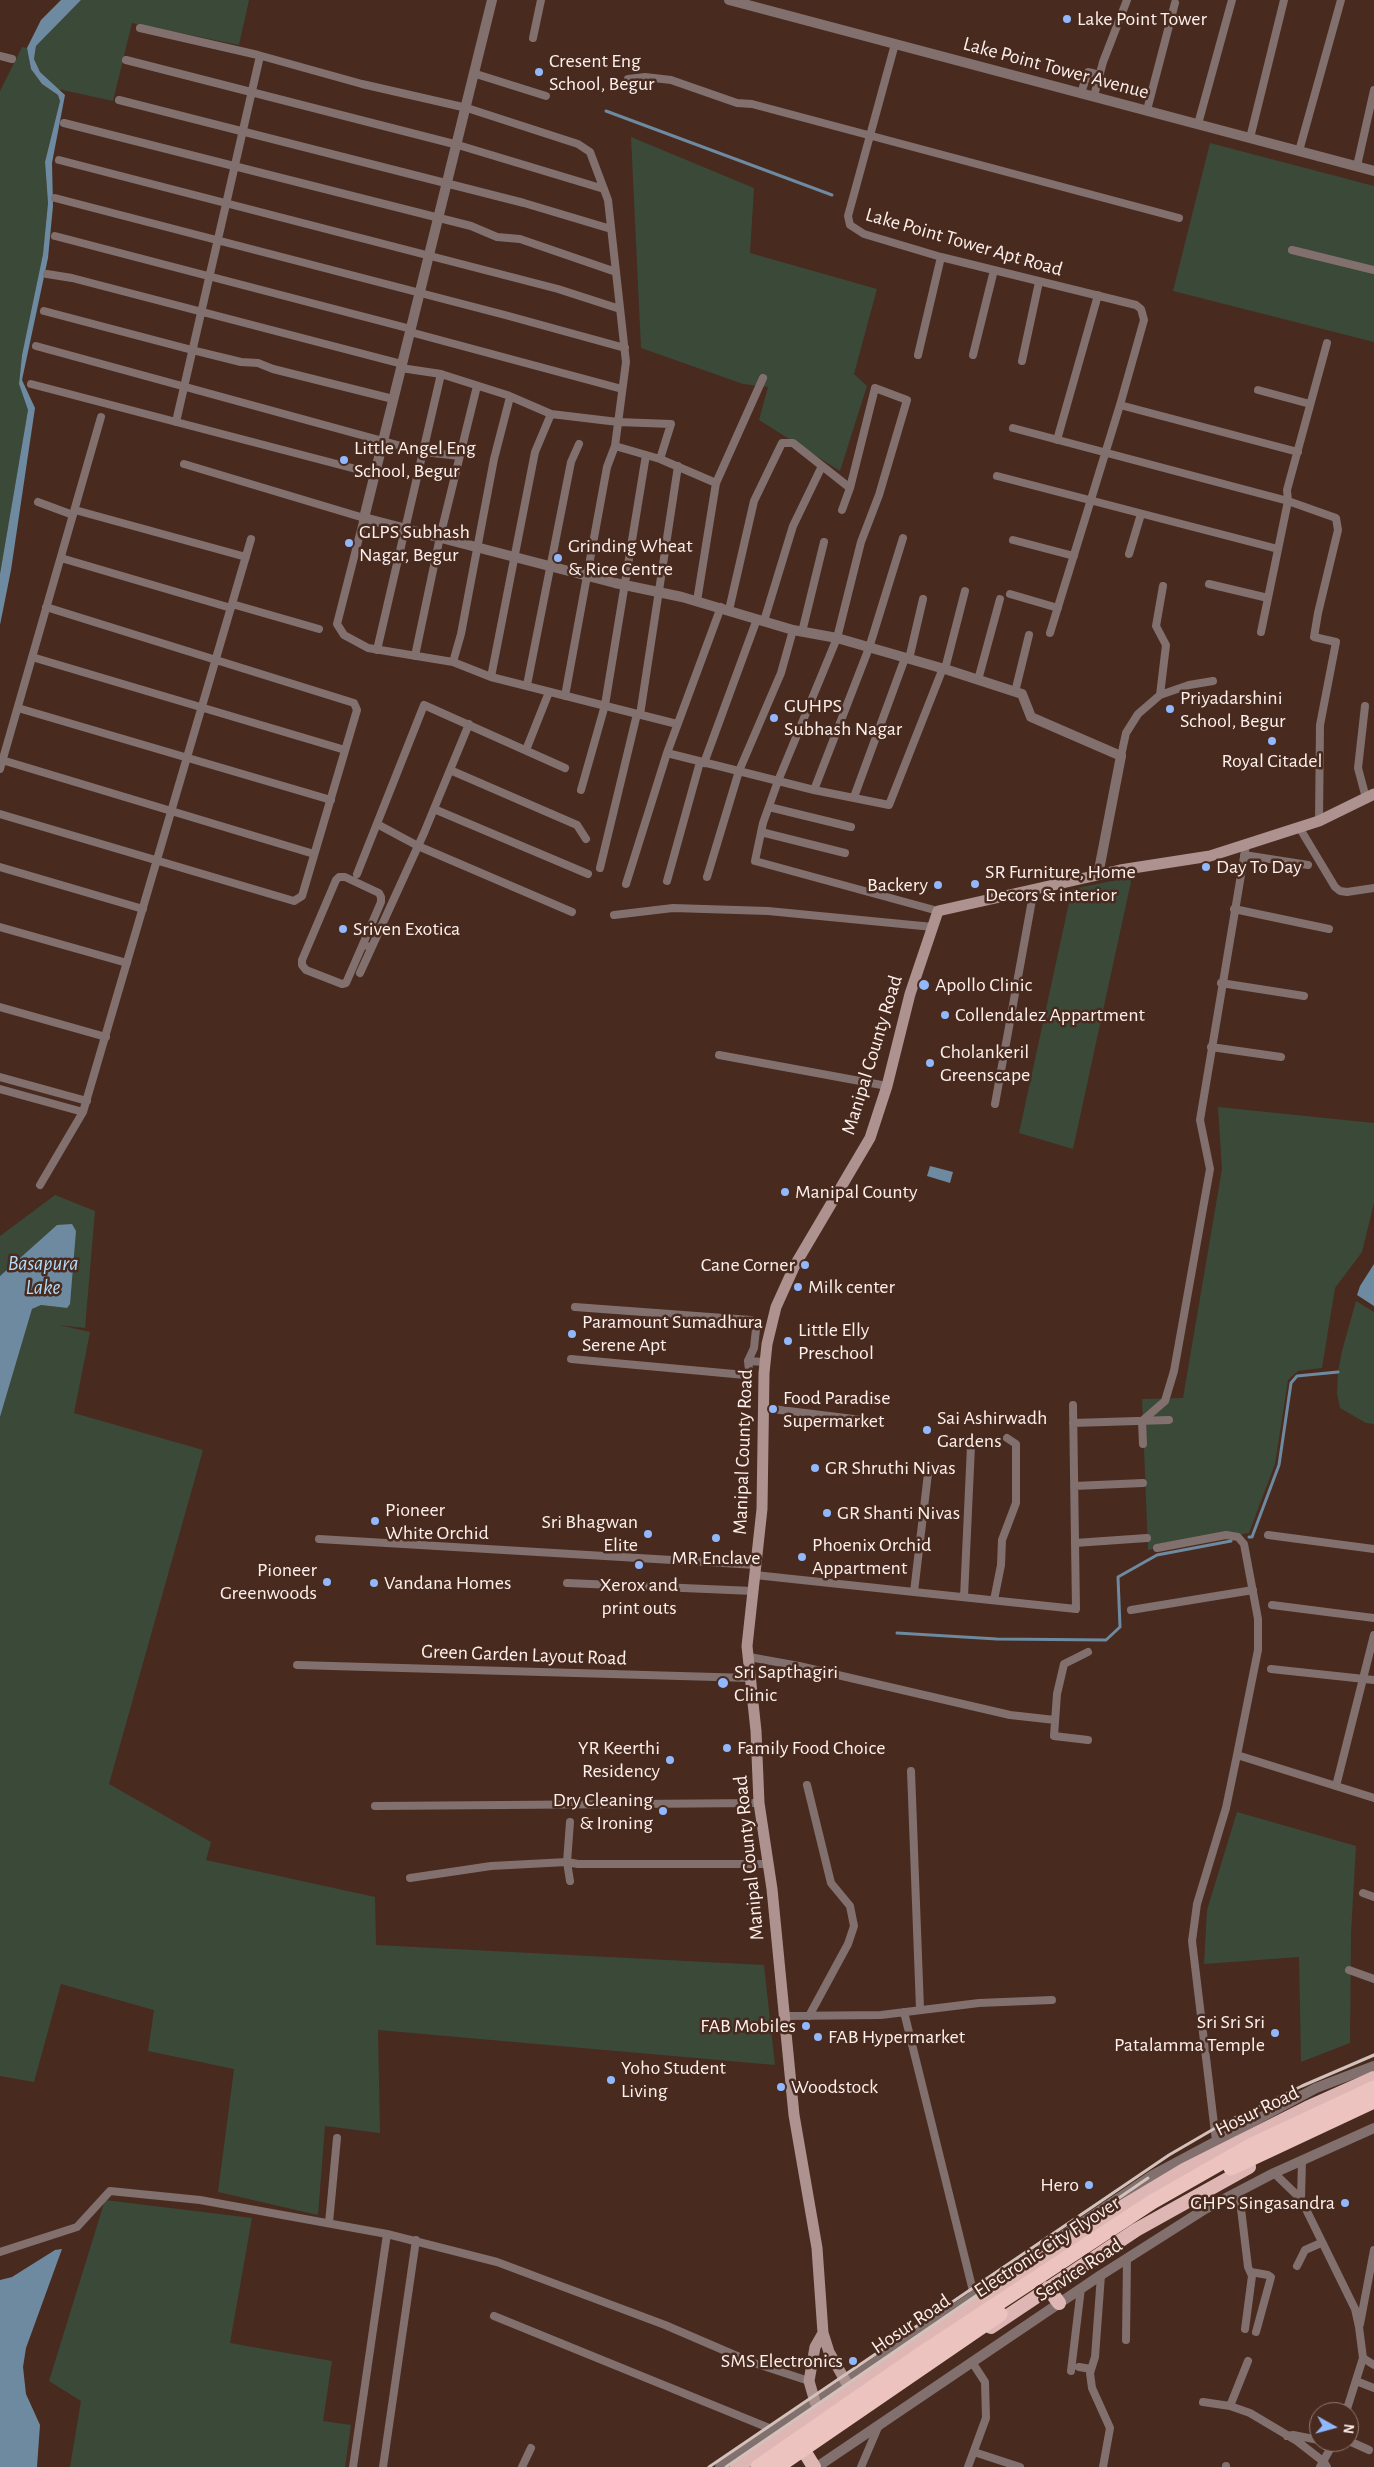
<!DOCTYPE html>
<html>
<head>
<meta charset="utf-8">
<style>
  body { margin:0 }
  #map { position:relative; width:1374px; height:2467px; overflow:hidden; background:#482a1f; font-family:"Alegreya Sans",sans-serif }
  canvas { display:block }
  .north { position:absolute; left:1309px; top:2402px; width:50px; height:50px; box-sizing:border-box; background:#482a1f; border:1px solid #907971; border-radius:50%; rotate:97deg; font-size:14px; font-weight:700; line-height:20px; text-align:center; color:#fdf0ec }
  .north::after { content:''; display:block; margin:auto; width:18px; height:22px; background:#91b8fd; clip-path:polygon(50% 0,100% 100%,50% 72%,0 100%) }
</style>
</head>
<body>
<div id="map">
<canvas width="1374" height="2467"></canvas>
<div class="north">N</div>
</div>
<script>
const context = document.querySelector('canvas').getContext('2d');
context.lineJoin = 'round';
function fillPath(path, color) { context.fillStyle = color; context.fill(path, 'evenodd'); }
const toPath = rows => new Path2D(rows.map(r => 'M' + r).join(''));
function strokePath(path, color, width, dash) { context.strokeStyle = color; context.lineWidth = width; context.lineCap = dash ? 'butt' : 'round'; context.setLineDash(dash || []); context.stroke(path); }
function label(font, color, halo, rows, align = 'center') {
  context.font = font + ' "Alegreya Sans",sans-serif'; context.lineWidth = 5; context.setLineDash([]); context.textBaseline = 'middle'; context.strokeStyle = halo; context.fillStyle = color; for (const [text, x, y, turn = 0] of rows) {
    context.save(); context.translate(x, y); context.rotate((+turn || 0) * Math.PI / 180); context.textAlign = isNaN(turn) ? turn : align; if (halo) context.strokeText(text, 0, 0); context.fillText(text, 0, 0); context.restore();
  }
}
const green = toPath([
  [81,0,249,0,239,45,132,23,113,101,58,89,40,72,34,59,36,46],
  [22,47,27,48,31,69,42,84,58,95,60,101,45,162,48,203,43,254,22,355,19,384,28,410,0,574,0,91],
  [631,137,754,188,750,253,877,289,854,374,867,386,840,471,759,420,768,387,743,384,641,348],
  [1210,143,1374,186,1374,342,1173,291],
  [1132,877,1073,1149,1019,1133,1072,889],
  [1218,1107,1374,1123,1374,1203,1362,1252,1335,1288,1322,1368,1298,1371,1288,1380,1275,1464,1249,1533,1148,1550,1142,1399,1183,1398,1222,1169],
  [55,1195,95,1211,85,1328,59,1325,90,1332,74,1413,203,1450,109,1784,211,1842,206,1860,375,1897,376,1945,764,1965,775,2065,378,2030,380,2133,325,2126,318,2215,218,2192,234,2069,148,2051,154,2010,61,1984,34,2082,0,2076,0,1417,32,1309,41,1305,66,1308,16,1264,0,1276,0,1236],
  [1356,1301,1374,1312,1374,1424,1366,1423,1340,1408,1337,1394,1338,1372,1342,1351],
  [1237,1812,1356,1846,1351,1933,1350,2043,1301,2062,1299,1957,1204,1964,1207,1910],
  [105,2200,252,2218,230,2343,332,2361,323,2421,351,2425,345,2467,70,2467,81,2401,49,2381]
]);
const water = toPath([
  [61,0,81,0,36,46,34,59,40,72,65,95,52,163,53,206,48,258,22,380,35,408,11,570,0,625,0,574,28,410,19,384,22,355,43,254,48,203,45,162,60,101,58,95,42,84,31,69,27,48,41,20],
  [930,1166,953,1172,950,1183,927,1176],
  [72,1224,76,1231,70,1304,67,1308,41,1305,32,1309,0,1417,0,1276,57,1225],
  [1374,1264,1374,1306,1357,1295,1360,1286],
  [62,2249,26,2348,23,2367,26,2394,40,2425,37,2467,0,2467,0,2280,12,2277,55,2250]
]);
const stream = toPath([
  [606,111,832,195],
  [1249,1537,1252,1537,1279,1465,1291,1383,1297,1376,1338,1372],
  [897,1633,997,1639,1106,1640,1120,1627,1118,1577,1157,1555,1231,1541]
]);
const minor = toPath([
  [140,28,258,55,362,84,467,108,578,144,590,152,608,200,626,362,615,446,607,467,565,696],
  [533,38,541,0],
  [895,44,848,216,850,225,864,234,941,257,1136,305,1141,309,1144,320,1120,405,1050,633],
  [0,56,12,59],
  [126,60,458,145,604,189],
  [476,74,546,96],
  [628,79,645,77,671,80,737,103,752,104,1179,218],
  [1081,93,1088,72,1100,75],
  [1094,96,1103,62,1127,0],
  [119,100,524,203,611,229],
  [1147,110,1175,3],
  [64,123,471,226,497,237,520,239,616,272],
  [1198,124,1232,0],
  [1250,138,1284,0],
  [1299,151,1341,0],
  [59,160,558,289,620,309],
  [1357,166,1374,90],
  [55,198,505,315,625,348],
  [55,236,411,329],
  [1292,250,1374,270],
  [47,274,72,278,402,364],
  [44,311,192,350,241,362,258,363,273,369,393,399],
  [410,332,622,389],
  [36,346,423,452,460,456],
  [918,355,941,257],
  [973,355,994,270],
  [1022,361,1039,282],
  [401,368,441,374,507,395,551,414,618,422,671,424,660,459],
  [31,384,375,474],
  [1258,390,1310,404],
  [1120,405,1298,452],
  [176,422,260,56],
  [1013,428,1288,501,1336,518,1338,530,1318,613,1314,637,1336,642,1320,725,1319,821],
  [1057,440,1098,295],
  [615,446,660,459,716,483],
  [184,464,364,518,337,624,344,635,368,648,453,662,491,677,677,724],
  [997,476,1278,549],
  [38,502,73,515],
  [75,510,246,557],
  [842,510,850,488,875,388,907,400,879,495,861,542,837,638,778,781,763,823,755,861,938,911],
  [1013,540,1074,556],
  [1129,554,1141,514],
  [61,558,231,608],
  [1209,584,1268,598],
  [1010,594,1058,608],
  [697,601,716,483,763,378],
  [232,604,319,629],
  [721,607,667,753,814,790,889,805,943,668],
  [729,610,754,501,782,443,793,443,850,488],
  [764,621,793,526,822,466],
  [802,632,824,542],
  [1261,632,1288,501,1287,490,1327,343],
  [377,650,441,374],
  [415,656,440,537,477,386],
  [32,657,345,750],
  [909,659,923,599],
  [453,662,461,634,494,459,510,397],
  [945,669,965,591],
  [491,677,535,452,551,414],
  [978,680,1000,599],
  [527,685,571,462,579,444],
  [1015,692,1029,635],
  [1160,695,1166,645,1156,626,1163,586],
  [1365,706,1358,768,1366,798],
  [18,708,331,800],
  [640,715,678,466],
  [526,750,549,692],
  [1121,756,1126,733,1138,714,1160,695,1189,685,1213,681],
  [2,760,314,854],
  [704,763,757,619],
  [0,769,101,417],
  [450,770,577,825,586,839],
  [581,790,605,705,646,455],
  [814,790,869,648,903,538],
  [854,797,905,658],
  [769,807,851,827],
  [434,809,588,874],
  [0,814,294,901,302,896,357,710,354,703,46,607],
  [377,824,418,846,572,912],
  [1299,827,1335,887,1340,891,1347,892,1374,888],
  [761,832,845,853],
  [1244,855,1308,865],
  [0,867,143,909],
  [600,868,637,714],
  [357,874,424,705,565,768],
  [707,877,739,771,781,673,793,630],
  [667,881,700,762],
  [626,884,667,753],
  [1234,909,1329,929],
  [614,915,673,908,768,911,933,927],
  [0,927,127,963],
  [363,944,346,983,342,984,306,970,302,965,302,960,336,880,339,877,345,877,379,893,381,897,381,902,363,944,371,948],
  [360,973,424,833,469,724],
  [1221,983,1304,996],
  [0,1007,106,1037],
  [1211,1047,1281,1057],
  [719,1055,887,1086],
  [0,1077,87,1101],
  [0,1089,83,1112],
  [995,1104,1034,889],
  [40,1185,83,1112,251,539],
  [575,1307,751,1320,756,1329,754,1348,748,1361],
  [571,1359,745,1375,749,1370,748,1361,765,1362],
  [764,1408,870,1421],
  [1142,1421,1165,1401,1174,1371,1210,1169,1200,1120,1246,845],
  [1142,1421,1143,1444],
  [1073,1423,1169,1420],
  [1074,1486,1143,1483],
  [1268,1535,1374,1549],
  [319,1539,756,1565],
  [1075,1543,1147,1538],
  [1157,1548,1226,1535,1238,1537,1244,1544,1258,1619,1258,1650,1237,1755,1226,1808,1197,1904,1192,1941,1216,2141],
  [755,1575,914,1592,929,1465],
  [567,1583,753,1591],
  [914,1592,1076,1609,1073,1405],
  [964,1597,971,1446],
  [994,1600,1001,1565,1002,1540,1016,1503,1016,1444,1007,1438],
  [1272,1605,1374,1618],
  [1131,1610,1253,1590],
  [749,1657,799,1666,1010,1715,1055,1720],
  [297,1665,750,1678],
  [1271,1669,1374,1680],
  [1088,1740,1054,1736,1057,1694,1064,1664,1088,1652],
  [1237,1755,1374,1798],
  [911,1771,920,2009],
  [807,1785,831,1883,850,1906,854,1926,848,1944,809,2016],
  [1336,1786,1374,1635],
  [375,1806,759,1803],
  [570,1822,567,1862,570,1881],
  [410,1878,491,1866,567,1862,578,1864,768,1864],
  [1363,1893,1374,1897],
  [1349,1970,1374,1979],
  [904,2012,974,2295],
  [783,2016,881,2015,979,2003,1052,2000],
  [1274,2173,1301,2199,1355,2309,1359,2327,1363,2358,1346,2412],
  [1239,2192,1248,2267,1252,2276,1245,2329],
  [1301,2199,1302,2160],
  [329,2223,337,2138],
  [387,2234,497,2262,665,2325,751,2362,809,2381],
  [0,2252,77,2227,110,2191,200,2200,387,2234,353,2467],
  [1297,2266,1305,2250,1321,2243],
  [1251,2272,1268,2275,1271,2277,1256,2332],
  [1101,2275,1095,2357,1090,2373,1092,2388,1110,2428,1103,2467],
  [494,2316,774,2430],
  [1360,2324,1374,2250],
  [1126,2340,1127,2258],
  [1363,2358,1374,2365],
  [1079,2367,1091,2369],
  [1071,2371,1081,2288],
  [1356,2381,1374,2388],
  [1203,2402,1230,2406,1250,2413,1297,2441,1324,2462,1327,2467],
  [1230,2406,1248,2361],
  [1287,2436,1293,2435,1319,2440],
  [1349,2441,1369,2450],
  [974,2452,1020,2467],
  [383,2467,416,2240],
  [522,2467,531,2448],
  [861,2467,879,2425],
  [968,2467,986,2418,985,2382,972,2362],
  [1226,2467,1226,2466],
  [1320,2467,1334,2442]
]);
const tertiary = toPath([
  [492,0,364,518,615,583,682,597,793,630,837,638,948,670,1022,694,1031,717,1121,756,1098,875],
  [729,0,1374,171],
  [720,2467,1153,2175,1316,2088,1374,2066],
  [817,2467,1101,2275,1205,2209,1274,2173,1374,2128]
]);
const secondary = toPath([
  [850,2389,829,2352,823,2333,817,2248,794,2115,772,1889,759,1803,756,1731,747,1646,762,1509,764,1373,767,1344,776,1307,795,1265,870,1138,887,1086,910,994,938,911,1120,870,1210,856,1319,821,1374,794],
  [815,2402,809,2381,815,2347,823,2333]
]);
const trunk = toPath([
  [1048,2288,1059,2303],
  [991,2327,1136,2230,1249,2167],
  [806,2454,814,2467],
  [737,2467,1109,2215,1184,2170,1307,2108,1374,2078]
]);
const motorway = toPath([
  [1231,2168,1374,2101],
  [758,2467,921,2354,1152,2202,1252,2145,1374,2088],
  [777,2467,1000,2314]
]);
const rail = toPath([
  [709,2467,1169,2155,1224,2123,1302,2086,1374,2055],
  [726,2467,1148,2178]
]);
const markers = [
  [1067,19,5,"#91b8fd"],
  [539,72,5,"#91b8fd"],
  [344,460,5,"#91b8fd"],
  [349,543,5,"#91b8fd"],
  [558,558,5,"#91b8fd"],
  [1170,709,5,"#91b8fd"],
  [774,718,5,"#91b8fd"],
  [1272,741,5,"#91b8fd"],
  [1206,867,5,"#91b8fd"],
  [975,884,5,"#91b8fd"],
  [938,885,5,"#91b8fd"],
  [343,929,5,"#91b8fd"],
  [924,985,6,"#91b8fd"],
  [945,1015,5,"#91b8fd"],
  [930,1063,5,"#91b8fd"],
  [785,1192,5,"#91b8fd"],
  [805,1265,5,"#91b8fd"],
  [798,1287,5,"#91b8fd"],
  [572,1334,5,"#91b8fd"],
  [788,1341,5,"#91b8fd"],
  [773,1409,5,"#91b8fd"],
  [927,1430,5,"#91b8fd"],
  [815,1468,5,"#91b8fd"],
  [827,1513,5,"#91b8fd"],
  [375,1521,5,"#91b8fd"],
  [648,1534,5,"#91b8fd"],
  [716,1538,5,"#91b8fd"],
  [802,1557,5,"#91b8fd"],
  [639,1565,5,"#91b8fd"],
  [327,1582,5,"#91b8fd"],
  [374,1583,5,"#91b8fd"],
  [723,1683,6,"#91b8fd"],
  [727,1748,5,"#91b8fd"],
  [670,1760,5,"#91b8fd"],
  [663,1811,5,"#91b8fd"],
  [806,2026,5,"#91b8fd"],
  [1275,2033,5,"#91b8fd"],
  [818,2037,5,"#91b8fd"],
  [611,2080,5,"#91b8fd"],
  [781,2087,5,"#91b8fd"],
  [1089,2185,5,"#91b8fd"],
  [1345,2203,5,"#91b8fd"],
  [853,2361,5,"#91b8fd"]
];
const poiNames = [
  ["Lake Point Tower",1077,19],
  ["Cresent Eng",549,61],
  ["School, Begur",549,84],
  ["Little Angel Eng",354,448],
  ["School, Begur",354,471],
  ["GLPS Subhash",359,532],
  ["Nagar, Begur",359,555],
  ["Grinding Wheat",568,546],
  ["& Rice Centre",568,569],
  ["Priyadarshini",1180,698],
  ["School, Begur",1180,721],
  ["GUHPS",784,706],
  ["Subhash Nagar",784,729],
  ["Royal Citadel",1272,761,"center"],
  ["Day To Day",1216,867],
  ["SR Furniture, Home",985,872],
  ["Decors & interior",985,895],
  ["Backery",928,885,"right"],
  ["Sriven Exotica",353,929],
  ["Apollo Clinic",935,985],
  ["Collendalez Appartment",955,1015],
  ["Cholankeril",940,1052],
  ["Greenscape",940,1075],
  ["Manipal County",795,1192],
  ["Cane Corner",795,1265,"right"],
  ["Milk center",808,1287],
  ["Paramount Sumadhura",582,1322],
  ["Serene Apt",582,1345],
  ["Little Elly",798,1330],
  ["Preschool",798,1353],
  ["Food Paradise",783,1398],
  ["Supermarket",783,1421],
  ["Sai Ashirwadh",937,1418],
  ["Gardens",937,1441],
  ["GR Shruthi Nivas",825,1468],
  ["Pioneer",385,1510],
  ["White Orchid",385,1533],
  ["GR Shanti Nivas",837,1513],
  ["Sri Bhagwan",638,1522,"right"],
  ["Elite",638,1545,"right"],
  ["Phoenix Orchid",812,1545],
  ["Appartment",812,1568],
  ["MR Enclave",716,1558,"center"],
  ["Pioneer",317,1570,"right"],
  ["Greenwoods",317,1593,"right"],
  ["Vandana Homes",384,1583],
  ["Xerox and",639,1585,"center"],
  ["print outs",639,1608,"center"],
  ["Sri Sapthagiri",734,1672],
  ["Clinic",734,1695],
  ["YR Keerthi",660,1748,"right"],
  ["Residency",660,1771,"right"],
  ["Family Food Choice",737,1748],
  ["Dry Cleaning",653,1800,"right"],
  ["& Ironing",653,1823,"right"],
  ["Sri Sri Sri",1265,2022,"right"],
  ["Patalamma Temple",1265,2045,"right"],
  ["FAB Mobiles",796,2026,"right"],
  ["FAB Hypermarket",828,2037],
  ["Yoho Student",621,2068],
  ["Living",621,2091],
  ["Woodstock",791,2087],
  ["Hero",1079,2185,"right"],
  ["GHPS Singasandra",1335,2203,"right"],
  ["SMS Electronics",843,2361,"right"]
];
const streetNames = [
  ["Lake Point Tower Avenue",1056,68,15],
  ["Lake Point Tower Apt Road",964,242,16],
  ["Manipal County Road",872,1055,-73],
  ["Manipal County Road",743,1452,-88],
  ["Green Garden Layout Road",524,1655,2],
  ["Manipal County Road",749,1858,-96],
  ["Hosur Road",1257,2111,-26],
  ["Electronic City Flyover",1047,2247,-33],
  ["Service Road",1079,2270,-33],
  ["Hosur Road",911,2324,-34]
];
const waterNames = [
  ["Basapura",43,1264],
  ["Lake",43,1288]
];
fillPath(green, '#3b4939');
fillPath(water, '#6d8aa0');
strokePath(stream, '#6d8aa0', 3);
strokePath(minor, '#81706e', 8);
strokePath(tertiary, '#81706e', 10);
strokePath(secondary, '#ad928f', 11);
strokePath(trunk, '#deb7b4', 14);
strokePath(motorway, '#edc3bf', 15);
strokePath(rail, '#d3c2bc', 3);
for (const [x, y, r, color] of markers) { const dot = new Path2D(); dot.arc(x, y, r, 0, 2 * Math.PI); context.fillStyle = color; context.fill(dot); strokePath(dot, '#482a1f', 2); }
label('20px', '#fdf0ec', '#482a1f', poiNames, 'left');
label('20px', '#fdf0ec', '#482a1f', streetNames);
label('italic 21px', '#b1dbf9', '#482a1f', waterNames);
</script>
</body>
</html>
